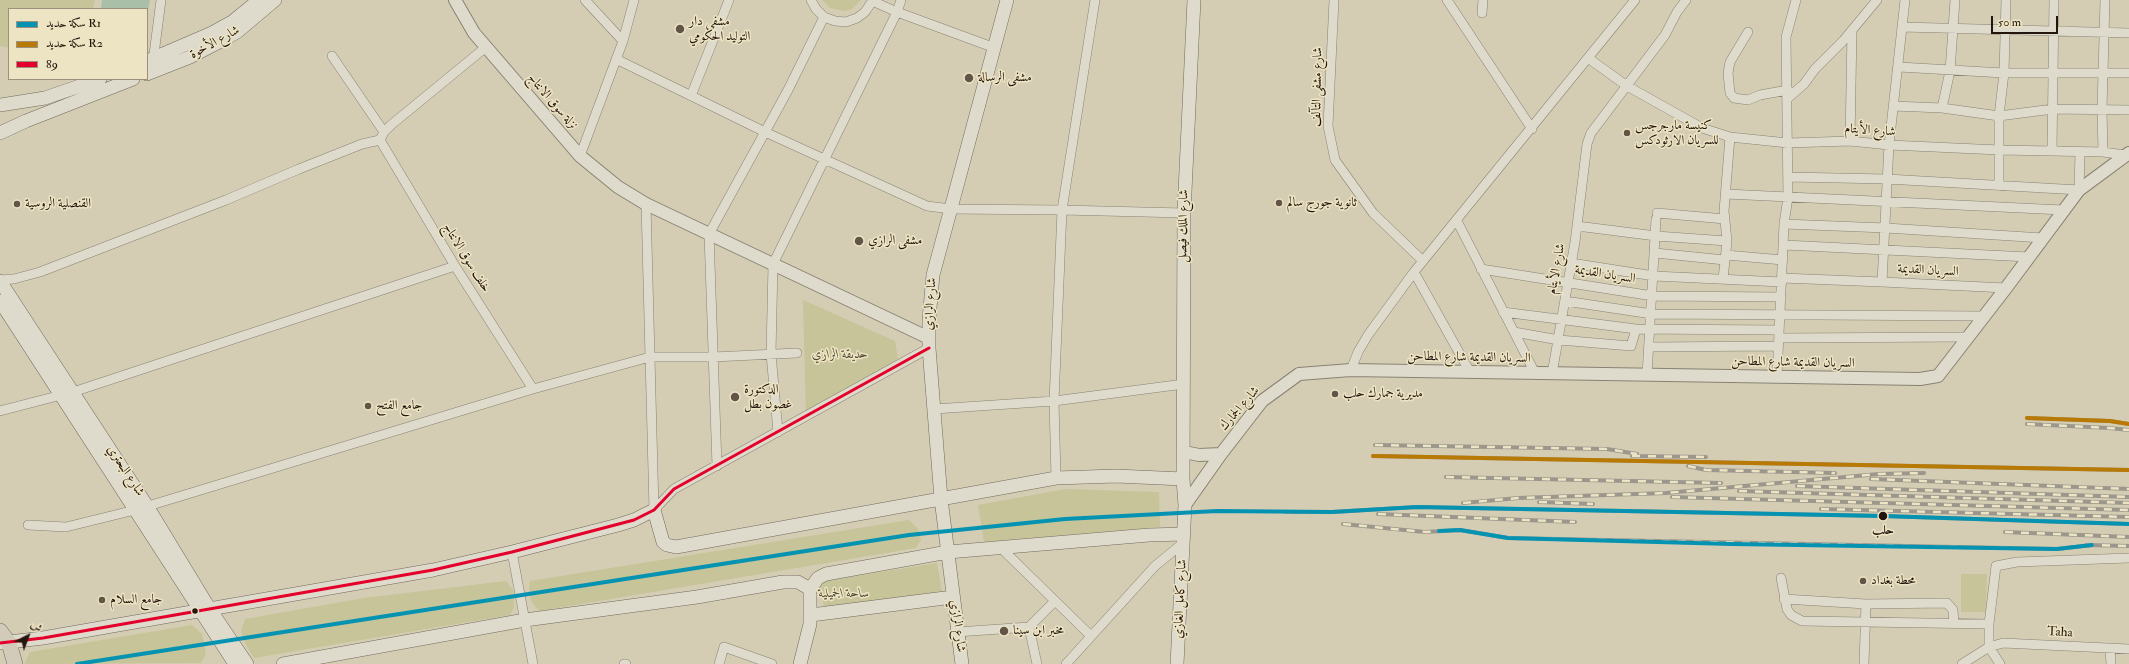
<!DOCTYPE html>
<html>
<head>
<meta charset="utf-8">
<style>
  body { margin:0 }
  #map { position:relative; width:2129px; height:664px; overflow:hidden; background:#d5cdb3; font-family:"IM FELL Double Pica",Amiri,serif }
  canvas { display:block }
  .legend { position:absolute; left:8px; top:8px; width:140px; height:72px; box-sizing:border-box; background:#ede4c4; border:1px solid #9d917b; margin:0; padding:5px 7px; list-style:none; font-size:12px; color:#24150d }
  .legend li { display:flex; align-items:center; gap:8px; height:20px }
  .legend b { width:20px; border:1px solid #9d917b }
  .north { position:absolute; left:8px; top:616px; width:40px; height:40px; -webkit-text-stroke:3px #ede4c4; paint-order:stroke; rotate:42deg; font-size:11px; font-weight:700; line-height:16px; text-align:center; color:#24150d }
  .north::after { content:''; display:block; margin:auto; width:14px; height:18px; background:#24150d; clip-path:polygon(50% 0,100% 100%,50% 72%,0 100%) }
  .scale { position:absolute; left:1991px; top:16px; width:67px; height:18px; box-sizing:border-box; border:2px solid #24150d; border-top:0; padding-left:5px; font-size:12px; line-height:14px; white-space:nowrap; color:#24150d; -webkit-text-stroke:3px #ede4c4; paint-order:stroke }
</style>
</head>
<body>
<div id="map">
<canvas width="2129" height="664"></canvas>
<ul class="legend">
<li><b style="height:5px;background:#0593b1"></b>سكة حديد R1</li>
<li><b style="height:5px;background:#b87a04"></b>سكة حديد R2</li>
<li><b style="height:5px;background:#e4002b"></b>89</li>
</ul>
<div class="north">ش</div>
<div class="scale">50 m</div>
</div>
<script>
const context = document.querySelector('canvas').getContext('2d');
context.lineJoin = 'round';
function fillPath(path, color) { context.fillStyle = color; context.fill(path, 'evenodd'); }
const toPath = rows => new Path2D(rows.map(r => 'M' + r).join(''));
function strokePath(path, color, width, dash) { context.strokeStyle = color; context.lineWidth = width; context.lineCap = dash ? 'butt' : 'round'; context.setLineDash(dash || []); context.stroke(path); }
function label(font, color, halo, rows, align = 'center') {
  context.font = font + ' "IM FELL Double Pica",Amiri,serif'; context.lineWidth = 3; context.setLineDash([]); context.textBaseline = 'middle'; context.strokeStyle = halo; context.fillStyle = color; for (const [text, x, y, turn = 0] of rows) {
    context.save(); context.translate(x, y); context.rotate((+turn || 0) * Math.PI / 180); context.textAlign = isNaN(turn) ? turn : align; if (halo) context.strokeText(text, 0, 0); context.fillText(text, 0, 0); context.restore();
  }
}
const green = toPath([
  [0,0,95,0,93,9,9,9,9,48,0,46],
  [822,0,861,0,852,9,845,11,830,8],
  [803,300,895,341,898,359,806,419],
  [1066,489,1159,492,1160,527,984,542,978,505],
  [909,520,919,530,921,540,916,548,539,611,531,601,529,587,530,581],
  [937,563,942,591,825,612,819,582],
  [1961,574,1987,574,1986,612,1961,612],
  [506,581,513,590,514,608,510,615,254,658,246,645,241,631,245,619,364,598],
  [192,625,202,634,206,654,201,663,24,664,30,652]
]);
const water = toPath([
  [102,0,150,0,147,15,147,9,101,9]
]);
const minor = toPath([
  [585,0,623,41],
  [811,0,816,9,824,17,835,21,846,22,857,18,865,12,873,0],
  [1334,0,1328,126,1335,160,1373,213,1423,261],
  [1447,0,1532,129],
  [1905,0,1889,145,1882,282,2006,288],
  [872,1,897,12,995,48],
  [1482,13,1483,0],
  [1902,27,2129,33],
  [1748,32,1730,62,1728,73,1730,93,1734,98,1748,100,1760,95,1788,90],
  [332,56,384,132],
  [1588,58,1627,86,1702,128,1730,137,1788,143,1850,141,1889,145,2000,150,2103,152,2125,155],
  [616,59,765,132,927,206,951,209,1062,210,1184,213],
  [153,62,161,0],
  [1899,67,2004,73,2129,73],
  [691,96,729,0],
  [1788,98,1804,84,1815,69,1843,41,1877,0],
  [1893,106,1942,108,1999,116,2053,109,2129,110],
  [1942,108,1950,71,1955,0],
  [380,140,455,266,533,389],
  [1850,141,1852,30],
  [2052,151,2054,0],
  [2103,152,2102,110,2105,0],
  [580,156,623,41,634,0],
  [1789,177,1887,179,2079,190,2080,152],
  [1999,186,1999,116,2004,73,2006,0],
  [1726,194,2063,210],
  [646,204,654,510],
  [1657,213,1725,219],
  [1457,221,1535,373],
  [1784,224,1886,228,2043,238],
  [1577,226,1656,236,1727,241],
  [1784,245,2029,257],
  [1655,253,1725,260],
  [1726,255,1783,260],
  [1571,263,1654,276,1782,282],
  [1481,269,1653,296,1781,297],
  [1414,272,1470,372],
  [1782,278,1882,282],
  [1723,279,1727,241,1724,211,1730,137],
  [0,280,14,279,40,272,226,200,299,169,362,144,380,140,384,132,391,125,486,47],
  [1565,301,1652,314,1984,316],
  [1503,312,1636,329,1779,330],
  [1514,332,1559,340,1631,346,1636,329],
  [1779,338,1968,337],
  [1650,347,1778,346],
  [1351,370,1358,352,1368,335,1414,272,1635,0],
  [1552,374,1575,242,1587,144,1591,133,1665,35,1677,12,1686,0],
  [1647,375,1656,219],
  [1777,377,1784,224,1788,197,1786,37,1796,0],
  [934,409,1054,401,1184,384],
  [0,411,73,392,455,266],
  [778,432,771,354,773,264,897,12,901,0],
  [717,466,709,234,788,90,824,17],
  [1056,478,1054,401,1062,210,1095,0],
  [654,510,674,489,929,348],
  [28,525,66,527,135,510,533,389,650,357,713,357,797,353],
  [1001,548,1091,636],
  [512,552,533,664],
  [1781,578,1787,609,1791,615,1802,621,1989,624],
  [1784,599,1866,604,1947,603,1953,610,1954,624],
  [1029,627,1037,664],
  [957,632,1029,627,1055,601],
  [2110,649,2111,664],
  [624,664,626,664],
  [719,664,724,647,772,664],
  [1066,664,1155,566,1183,543],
  [1864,664,1866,604],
  [1962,664,1989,647,2003,643,2129,649],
  [2000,664,1989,647,1989,624,1996,566,2017,562,2129,558]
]);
const tertiary = toPath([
  [455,0,474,33,580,156,618,187,646,204,929,338],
  [1184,452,1199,455,1221,454],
  [1185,505,1221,454,1262,401,1299,374,1351,370,1920,379,1938,376,2006,288,2079,190,2129,153]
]);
const secondary = toPath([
  [147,61,212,33,232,22,259,0],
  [147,74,190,57,219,42,237,32,275,0],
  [0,105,45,98,100,79],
  [0,133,26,121,133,79],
  [0,281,147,506,209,608,247,664],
  [0,301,235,664],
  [811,615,953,597],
  [0,643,43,638,433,570,512,552,618,525,634,520,654,510,663,542,667,545,676,547,1056,478,1116,476,1183,479],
  [283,664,525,620,697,597,783,582,798,582,810,589],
  [800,664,810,624,810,589,818,578,826,574,948,552,1149,535,1184,534],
  [962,664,941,499,929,348,929,319,933,275,1007,0],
  [1177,664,1185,505,1183,479,1184,213,1194,0]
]);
const primary = toPath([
  [0,631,9,643,15,664]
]);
const rail = toPath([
  [2027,418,2110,421,2129,424],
  [2027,424,2109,428,2129,430],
  [1375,445,1607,449,1637,454],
  [1373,456,2129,470],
  [1632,456,1706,457],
  [1688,466,1706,470,1835,473],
  [1446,477,1721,483],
  [1871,479,2129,489],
  [1797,486,2129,497],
  [1739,491,2129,503],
  [1672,497,2129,510],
  [1539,502,1593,504],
  [1463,503,1518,498,1666,493,1879,474,1924,473],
  [1821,509,2129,517],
  [1286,512,1332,512,1417,507,1883,516,2129,524],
  [1378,514,1575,522],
  [1343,524,1425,532,1460,530,1508,538,2057,549,2092,545],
  [2005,532,2129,537],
  [2086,545,2129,546]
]);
const bus1 = toPath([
  [0,643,43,638,433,570,512,552,634,520,654,510,674,489,929,348]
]);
const rail1 = toPath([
  [1439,531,1460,530,1508,538,1732,544,2057,549,2092,545],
  [77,664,909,535,1065,519,1217,511,1332,512,1417,507,1883,516,2129,524]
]);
const rail2 = toPath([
  [2027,418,2110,421,2129,424],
  [1373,456,2129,470]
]);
const markers = [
  [680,29,5,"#625547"],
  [969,78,5,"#625547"],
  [1627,133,4,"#625547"],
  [1279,203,4,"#625547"],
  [17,204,4,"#625547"],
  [859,241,5,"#625547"],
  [1335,394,4,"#625547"],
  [735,397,5,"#625547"],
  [368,406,4,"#625547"],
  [1883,516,5,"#24150d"],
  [1863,581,4,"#625547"],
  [102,600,4,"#625547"],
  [195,611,3.5,"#24150d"],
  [1004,631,5,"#625547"]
];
const poiNames = [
  ["مشفى دار",689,22],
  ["التوليد الحكومي",689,37],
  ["مشفى الرسالة",978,78],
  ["كنيسة مارجرجس",1635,126],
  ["للسريان الارثودكس",1635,141],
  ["ثانوية جورج سالم",1287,203],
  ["القنصلية الروسية",25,204],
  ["مشفى الرازي",868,241],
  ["الدكتورة",744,390],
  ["غصون بطل",744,405],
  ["مديرية جمارك حلب",1343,394],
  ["جامع الفتح",376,406],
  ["محطة بغداد",1871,581],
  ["جامع السلام",110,600],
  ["مخبر ابن سينا",1013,631]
];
const streetNames = [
  ["شارع الأخوة",215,43,-29],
  ["شارع مشفى التآلف",1318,87,-89],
  ["نزلة سوق الانتاج",552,102,49],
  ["شارع الأيتام",1870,131,4],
  ["شارع الملك فيصل",1184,226,-89],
  ["خلف سوق الانتاج",466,258,58],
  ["شارع الأيتام",1557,269,-80],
  ["السريان القديمة",1928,271,3],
  ["السريان القديمة",1605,275,9],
  ["شارع الرازي",931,304,-86],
  ["السريان القديمة شارع المطاحن",1469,358,1],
  ["السريان القديمة شارع المطاحن",1793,363,1],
  ["شارع الجمارك",1240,409,-49],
  ["شارع البحتري",125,471,57],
  ["شارع كامل الغازي",1181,599,-87],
  ["شارع الرازي",957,626,82],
  ["Taha",2060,633,3]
];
const parkNames = [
  ["حديقة الرازي",840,355],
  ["ساحة الجميلية",844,594]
];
const stopNames = [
  ["حلب",1883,531]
];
fillPath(green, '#c6c498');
fillPath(water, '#aabfa7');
strokePath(minor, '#888273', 10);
strokePath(tertiary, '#888273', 14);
strokePath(secondary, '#70695c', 14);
strokePath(primary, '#70695c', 16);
strokePath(minor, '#dedbcc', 9);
strokePath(tertiary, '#dedbcc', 12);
strokePath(secondary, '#dedbcc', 13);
strokePath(primary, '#d2cbb9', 15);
strokePath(rail, '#9c978d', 4);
strokePath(rail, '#ede4c4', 2.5, [8]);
strokePath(bus1, '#e4002b', 3);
strokePath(rail1, '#0593b1', 4);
strokePath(rail2, '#b87a04', 4);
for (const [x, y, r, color] of markers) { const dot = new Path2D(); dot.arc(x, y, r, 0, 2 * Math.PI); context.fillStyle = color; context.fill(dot); strokePath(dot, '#ede4c4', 1.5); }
label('13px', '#24150d', '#ede4c4', poiNames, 'left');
label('13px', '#24150d', '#ede4c4', streetNames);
label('italic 13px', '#514730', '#ede4c4', parkNames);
label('bold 13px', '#24150d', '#ede4c4', stopNames);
</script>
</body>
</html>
